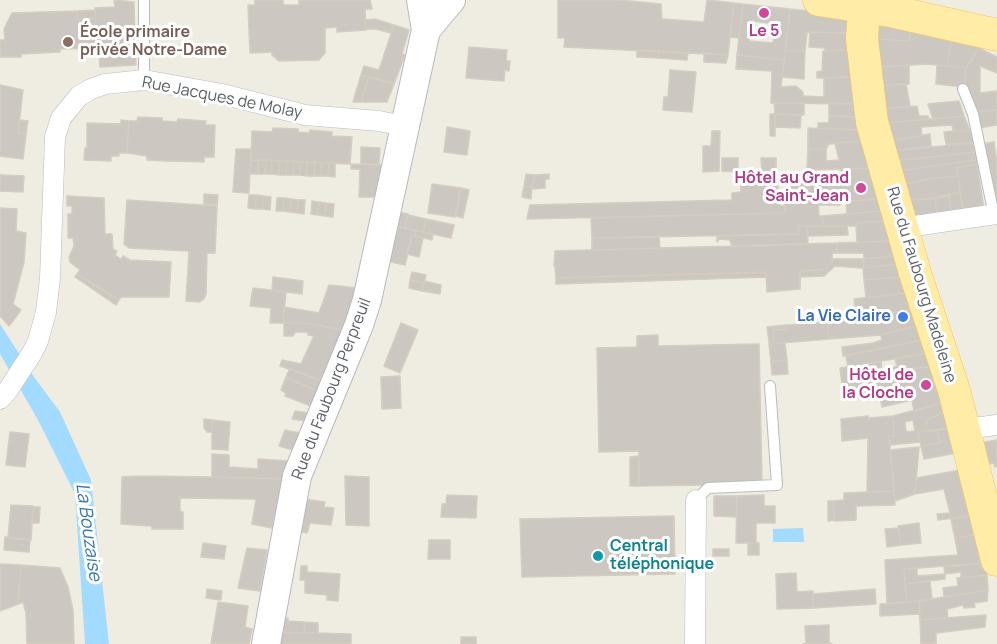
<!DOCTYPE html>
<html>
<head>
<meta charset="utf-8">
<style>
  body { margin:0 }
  canvas { display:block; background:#efece2 }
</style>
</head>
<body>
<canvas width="997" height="644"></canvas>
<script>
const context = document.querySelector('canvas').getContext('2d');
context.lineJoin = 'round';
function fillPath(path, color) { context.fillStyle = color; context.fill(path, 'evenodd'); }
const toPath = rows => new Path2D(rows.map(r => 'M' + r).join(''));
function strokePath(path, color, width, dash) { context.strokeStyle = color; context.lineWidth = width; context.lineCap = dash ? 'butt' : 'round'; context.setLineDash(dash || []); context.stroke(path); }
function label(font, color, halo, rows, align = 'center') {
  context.font = font + ' Manrope,sans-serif'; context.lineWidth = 6; context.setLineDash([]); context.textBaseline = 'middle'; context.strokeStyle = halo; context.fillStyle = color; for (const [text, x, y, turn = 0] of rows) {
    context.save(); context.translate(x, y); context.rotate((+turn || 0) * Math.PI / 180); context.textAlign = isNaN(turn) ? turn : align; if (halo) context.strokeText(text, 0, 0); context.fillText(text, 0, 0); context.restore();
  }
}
const water = toPath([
  [0,324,34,377,60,412,91,480,109,644,85,644,75,494,38,420,0,354],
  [803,528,804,542,773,542,773,529]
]);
const building = toPath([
  [114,0,134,2,135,47,60,49,60,52,21,54,21,57,0,57,0,40,5,40,4,29,12,13,77,11,77,19,96,19,95,8,115,7,114,0],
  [255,0,283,0,283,5,299,5,299,0,370,0,372,9,365,9,366,30,337,32,337,27,325,28,325,53,319,60,279,61,272,55,272,52,250,53,248,5,255,5,255,0],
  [558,0,620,0,661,4,662,19,704,22,707,0,734,3,728,55,564,47,565,38,558,38,558,0],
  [734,3,743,4,739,38,730,37,734,3],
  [743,4,790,9,784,60,737,55,743,4],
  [753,21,775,24,773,43,749,41,753,21],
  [790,9,848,15,850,33,807,32,805,51,785,51,790,9],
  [95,10,96,19,77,19,77,11,95,10],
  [375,19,394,25,391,33,376,29,366,29,365,20,375,19],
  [875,23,911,31,909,41,875,39,875,23],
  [394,25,409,30,402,54,405,55,394,84,361,75,364,66,379,70,394,25],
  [911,31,951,41,947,66,927,64,878,67,875,39,909,41,911,31],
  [810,32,850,33,852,50,825,51,825,48,809,47,810,32],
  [951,41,979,48,966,68,947,66,951,41],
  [135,47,136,65,100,67,99,50,135,47],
  [469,47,507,50,506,61,510,61,509,71,505,70,504,81,466,78,469,47],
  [979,48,997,57,997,73,980,66,980,93,997,91,997,110,975,112,964,87,966,68,979,48],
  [637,50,659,51,658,58,637,57,637,50],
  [852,50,854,77,817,78,817,72,822,71,823,51,852,50],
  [659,51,688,53,687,60,658,58,659,51],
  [785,51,805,51,804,79,782,77,785,51],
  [704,53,728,55,726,63,704,62,704,53],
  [737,55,784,60,781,87,796,86,803,92,803,96,824,97,824,78,854,77,857,104,771,103,772,71,736,69,737,55],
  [909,65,909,84,880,86,878,67,909,65],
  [937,65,966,68,964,87,936,84,937,65],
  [670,70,696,72,692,112,663,110,664,97,668,97,670,70],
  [361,75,369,77,361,102,353,102,361,75],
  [369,77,394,84,387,102,361,102,369,77],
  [906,84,910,106,883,109,880,86,906,84],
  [0,85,23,90,18,133,26,134,23,159,0,156,0,85],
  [959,101,964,116,933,119,928,104,959,101],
  [774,103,804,103,804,115,775,114,774,103],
  [829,103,857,104,859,117,829,116,829,103],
  [917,106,919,116,928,116,929,119,886,123,883,109,917,106],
  [997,110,997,125,979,128,975,112,997,110],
  [770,114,775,114,775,136,770,136,770,114],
  [775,114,801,115,800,128,775,127,775,114],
  [829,116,859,117,861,130,818,128,818,123,829,123,829,116],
  [964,116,970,131,953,131,952,125,921,127,922,136,890,141,886,123,964,116],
  [138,117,162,118,162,121,177,122,178,119,206,121,205,125,215,125,214,157,204,157,204,162,167,161,147,160,147,156,127,153,129,121,137,121,138,117],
  [20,120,28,121,26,134,18,133,20,120],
  [121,120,129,121,127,153,119,153,119,156,111,156,111,161,84,160,85,148,87,148,87,123,121,124,121,120],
  [447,127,470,131,467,155,444,152,447,127],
  [273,128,298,129,298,132,309,133,310,130,332,132,332,136,352,137,350,164,251,160,252,131,272,132,273,128],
  [808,128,861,130,863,141,829,144,826,149,808,149,808,128],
  [712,131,720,131,719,171,703,172,703,146,711,146,712,131],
  [953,131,970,131,973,143,946,144,944,132,953,131],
  [930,134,931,146,892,151,890,141,930,134],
  [863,141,871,168,807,170,808,149,826,149,826,161,839,160,835,143,863,141],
  [994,142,997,163,997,207,982,144,994,142],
  [973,143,975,152,895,161,892,151,973,143],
  [361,147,380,148,379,165,361,164,361,147],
  [236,149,251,149,249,193,233,192,236,149],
  [975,152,976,160,897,171,895,161,975,152],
  [722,158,738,158,738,172,722,171,722,158],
  [761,158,776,158,776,171,762,172,761,158],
  [251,160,258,160,258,174,250,174,251,160],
  [258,160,266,160,265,174,258,174,258,160],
  [266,160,272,160,272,174,265,174,266,160],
  [272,160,279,161,279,175,272,174,272,160],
  [976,160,977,164,957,168,958,176,928,179,901,185,897,171,976,160],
  [279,161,287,161,286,175,279,175,279,161],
  [287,161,294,161,293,175,286,175,287,161],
  [294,161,300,162,300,175,293,175,294,161],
  [300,162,307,162,307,176,300,175,300,162],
  [307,162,315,162,314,176,307,176,307,162],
  [315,162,321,163,321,176,314,176,315,162],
  [321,163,329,163,328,176,321,176,321,163],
  [329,163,335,163,335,177,328,176,329,163],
  [351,164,384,165,377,197,359,197,360,169,351,169,351,164],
  [977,164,984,209,963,212,957,168,977,164],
  [871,168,879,199,839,202,840,205,818,205,818,198,790,199,790,189,795,182,842,178,840,169,871,168],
  [740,171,776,171,780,206,785,206,785,213,527,219,530,205,732,200,732,193,741,192,740,171],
  [526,174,535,175,532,187,524,186,526,174],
  [549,174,549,179,545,179,545,188,532,189,535,175,549,174],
  [0,175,24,176,23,192,0,191,0,175],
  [958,176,960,192,930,199,905,200,901,185,928,179,958,176],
  [432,184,461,188,455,217,428,213,432,184],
  [524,186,532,187,531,199,522,197,524,186],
  [461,188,469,190,463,218,456,216,461,188],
  [960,192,963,212,951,214,949,194,960,192],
  [204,194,218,195,217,205,204,204,204,194],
  [249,195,256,195,255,209,248,208,249,195],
  [256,195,264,196,262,209,255,209,256,195],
  [67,196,104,198,105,234,112,234,113,249,117,251,115,255,121,259,123,256,130,260,171,262,169,297,121,297,119,300,77,274,80,270,70,262,69,257,74,246,73,238,68,238,68,214,72,214,72,206,67,206,67,196],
  [264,196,271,197,270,210,262,209,264,196],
  [949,196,951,214,937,216,935,198,949,196],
  [277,198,284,198,283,211,276,211,277,198],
  [284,198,291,199,290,212,283,211,284,198],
  [818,198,819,216,822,216,823,226,798,226,799,234,592,238,591,218,785,213,784,199,818,198],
  [935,198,937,216,910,219,905,200,935,198],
  [291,199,298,200,297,213,290,212,291,199],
  [879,199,882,211,847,214,846,201,879,199],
  [127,200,217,206,215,253,207,253,206,294,204,299,199,302,186,301,189,251,129,248,124,244,127,200],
  [298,200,305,200,304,214,297,213,298,200],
  [312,201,319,202,318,215,311,214,312,201],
  [319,202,326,203,325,216,318,215,319,202],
  [326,203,334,204,333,217,325,216,326,203],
  [0,208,17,209,16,231,26,233,24,262,13,304,21,310,9,326,0,316,0,208],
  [882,211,885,221,856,223,856,226,823,226,822,216,882,211],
  [398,212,408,214,405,228,395,226,398,212],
  [408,215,426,219,423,232,405,228,408,215],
  [426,219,454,225,451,238,423,232,426,219],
  [885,221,890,241,857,242,856,223,885,221],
  [395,226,416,231,415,236,412,236,405,265,387,261,395,226],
  [798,226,807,226,808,244,732,247,730,240,719,239,717,242,717,236,799,234,798,226],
  [807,226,847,226,848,235,808,236,807,226],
  [416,231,433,234,432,240,415,236,416,231],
  [412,236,423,238,419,257,407,254,412,236],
  [659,237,660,248,592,250,592,238,659,237],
  [890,241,895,256,864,259,864,253,837,253,837,243,890,241],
  [837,243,837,253,832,253,832,262,823,270,800,271,800,289,767,292,766,272,556,278,555,266,554,266,555,251,837,243],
  [895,256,897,264,863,268,864,259,895,256],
  [832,259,863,259,863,268,835,266,824,276,800,277,800,271,823,270,832,262,832,259],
  [897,264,901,277,864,280,863,268,897,264],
  [412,272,426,275,424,283,410,280,412,272],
  [766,272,767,277,556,284,556,278,766,272],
  [77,274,119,300,116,305,75,277,77,274],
  [273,277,303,281,302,294,272,290,273,277],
  [901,277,906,293,866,298,864,280,901,277],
  [410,280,424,283,422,291,409,288,410,280],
  [424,281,441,285,440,294,422,291,424,281],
  [329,285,357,288,343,330,306,323,283,323,284,307,319,313,329,285],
  [253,288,286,292,283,323,270,323,271,308,250,306,253,288],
  [906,293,911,309,876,316,875,309,867,310,868,317,857,320,854,299,906,293],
  [911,309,917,326,881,335,829,339,827,322,857,320,911,309],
  [827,322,829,339,769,344,769,341,773,341,773,330,786,329,785,325,788,325,827,322],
  [284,323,306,323,343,330,320,380,280,366,282,360,301,364,314,336,308,335,308,332,295,332,293,336,284,336,284,323],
  [401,323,418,330,400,373,384,366,401,323],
  [785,325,786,329,773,330,773,341,769,341,767,327,785,325],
  [917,326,922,340,843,356,842,347,873,343,882,340,881,335,917,326],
  [658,335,658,346,759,344,762,484,639,486,639,451,599,452,597,348,637,347,637,336,658,335],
  [922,340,927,353,848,367,846,356,922,340],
  [785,343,787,360,771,362,769,344,785,343],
  [927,353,932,367,892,370,891,368,897,366,895,359,927,353],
  [787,360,788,374,772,375,771,362,787,360],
  [881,361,882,372,860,376,859,365,881,361],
  [859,365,860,376,892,370,932,367,945,402,914,411,912,400,882,407,880,396,844,400,840,368,859,365],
  [290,368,321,381,317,391,286,377,290,368],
  [400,376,401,408,382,409,381,377,400,376],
  [286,377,317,391,311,406,285,396,286,393,281,390,286,377],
  [945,402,949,411,927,419,926,431,918,431,920,442,890,445,889,436,894,436,893,416,945,402],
  [913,420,915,431,906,432,905,422,913,420],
  [295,411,309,413,305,421,292,419,295,411],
  [949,411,955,427,926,431,927,419,949,411],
  [868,416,868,418,893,416,894,436,889,436,894,491,867,492,868,438,842,441,841,419,868,416],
  [204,419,212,420,212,432,207,432,204,428,204,419],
  [212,420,230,422,228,450,212,449,212,420],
  [955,427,962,452,924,459,921,446,940,443,937,431,955,427],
  [285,430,300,433,293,450,279,446,285,430],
  [918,431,937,431,940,443,921,446,918,431],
  [10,432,29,434,25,467,6,465,10,432],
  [997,440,997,466,995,467,994,463,985,465,980,443,997,440],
  [919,447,915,494,895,501,890,450,919,447],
  [212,454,229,455,229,467,258,469,258,459,289,461,282,479,212,477,212,454],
  [639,456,639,486,630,486,630,457,639,456],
  [966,469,976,515,938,520,937,514,950,513,944,489,915,494,916,478,966,469],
  [139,476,212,477,282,479,272,528,252,524,256,499,184,498,180,498,180,512,183,512,183,529,152,529,152,526,121,524,122,477,139,476],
  [345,476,369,477,369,526,346,525,345,476],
  [894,491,895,505,856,506,856,520,834,521,833,501,844,500,844,493,894,491],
  [447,495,477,496,476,518,441,517,442,504,446,504,447,495],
  [764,495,764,506,775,506,775,523,756,523,756,543,736,543,737,496,764,495],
  [714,496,737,496,736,517,714,516,714,496],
  [303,499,325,502,324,507,334,508,331,525,310,523,307,533,295,530,303,499],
  [828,501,833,501,834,520,828,521,828,501],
  [11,505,33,506,31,540,8,538,11,505],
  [33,507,40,507,39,523,32,523,33,507],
  [976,515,980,534,955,538,951,519,976,515],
  [674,516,675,574,522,577,520,519,674,516],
  [919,523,921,543,901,545,898,526,919,523],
  [899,528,901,545,887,547,885,529,899,528],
  [980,534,986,563,904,569,907,602,887,604,885,560,958,555,955,538,980,534],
  [5,537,30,540,29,552,4,550,5,537],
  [429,540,450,540,450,559,428,559,429,540],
  [203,543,226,546,224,559,201,557,203,543],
  [748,543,759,543,759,555,748,555,748,543],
  [247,548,267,550,260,591,238,588,247,548],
  [713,549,729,549,729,556,713,556,713,549],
  [986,563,987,575,961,578,961,572,945,574,944,567,986,563],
  [0,564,21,565,18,604,0,611,0,564],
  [21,565,60,568,68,587,73,610,74,644,27,644,26,613,23,602,18,604,21,565],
  [301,566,307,566,307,572,340,574,338,601,327,600,327,595,305,593,305,580,300,580,301,566],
  [904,569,917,569,917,576,945,574,945,579,905,584,904,569],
  [796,573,797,592,813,591,813,608,777,609,776,574,796,573],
  [987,575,988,590,944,597,943,588,958,586,957,578,987,575],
  [930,581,932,599,907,602,905,584,930,581],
  [207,589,222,591,221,600,206,598,207,589],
  [875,589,876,604,813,608,813,594,875,589],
  [988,590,987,601,974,603,975,607,964,608,963,605,947,609,948,618,920,620,919,601,988,590],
  [919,601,920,614,880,616,880,604,919,601],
  [218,602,248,606,245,627,252,629,249,644,211,644,218,602],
  [986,615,985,627,936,633,936,644,921,644,920,620,986,615],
  [288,618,288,621,305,622,304,633,278,632,280,619,288,618],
  [305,622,318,623,318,633,304,633,305,622],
  [829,625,829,643,832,644,803,644,806,644,805,626,829,625],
  [278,632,351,634,351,644,276,644,278,632],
  [461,637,476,637,476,644,461,644,461,637]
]);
const service = toPath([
  [144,80,144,0],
  [963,89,973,114,994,215],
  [696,500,708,488,777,485,770,386]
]);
const minor = toPath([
  [901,228,997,214],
  [0,399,8,390,32,353,38,341,46,312,50,278,55,137,61,118,79,96,91,89,105,84,144,80,222,94,305,115,379,121,404,126],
  [965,429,997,425],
  [695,644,696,500]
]);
const secondary = toPath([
  [426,30,451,0],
  [266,644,297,476,359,325,367,300,426,30,421,0]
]);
const primary = toPath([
  [819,0,890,11,997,35],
  [864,7,862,39,872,122,915,273,954,390,997,560]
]);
const markers = [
  [764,13,6,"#d1479c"],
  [68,42,6,"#8d6e63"],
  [861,188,6,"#d1479c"],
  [903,317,6,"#3f7fe0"],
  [926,385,6,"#d1479c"],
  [598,556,6,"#0f9aa8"]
];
const hotelNames = [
  ["Le 5",764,32,"center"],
  ["Hôtel au Grand",849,179],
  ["Saint-Jean",849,197],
  ["Hôtel de",914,376],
  ["la Cloche",914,394]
];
const educationNames = [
  ["École primaire",80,33],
  ["privée Notre-Dame",80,51]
];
const streetNames = [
  ["Rue Jacques de Molay",222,98,11],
  ["Rue du Faubourg Madeleine",921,285,73],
  ["Rue du Faubourg Perpreuil",332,389,-69]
];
const shopNames = [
  ["La Vie Claire",891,317]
];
const cultureNames = [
  ["Central",610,547],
  ["téléphonique",610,565]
];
const waterNames = [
  ["La Bouzaise",88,532,82]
];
fillPath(water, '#a2dbff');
fillPath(building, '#ccc8c1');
strokePath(building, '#d4cdc0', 1.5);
strokePath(service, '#b8bbc0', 12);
strokePath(minor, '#b8bbc0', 21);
strokePath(secondary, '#b6bac0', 30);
strokePath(primary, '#fcc34e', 33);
strokePath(service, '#fff', 10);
strokePath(minor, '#fff', 20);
strokePath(secondary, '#fff', 28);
strokePath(primary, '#ffeda7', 32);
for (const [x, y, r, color] of markers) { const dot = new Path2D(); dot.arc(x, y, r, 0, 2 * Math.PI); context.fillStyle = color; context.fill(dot); strokePath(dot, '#fff', 2); }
label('bold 16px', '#b23c85', '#fff', hotelNames, 'right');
label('bold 16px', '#785e54', '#fff', educationNames, 'left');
label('16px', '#5b6065', '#fff', streetNames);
label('bold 16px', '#366cbe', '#fff', shopNames, 'right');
label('bold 16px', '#0d838f', '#fff', cultureNames, 'left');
label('italic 18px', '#3577b0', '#fff', waterNames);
</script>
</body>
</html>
